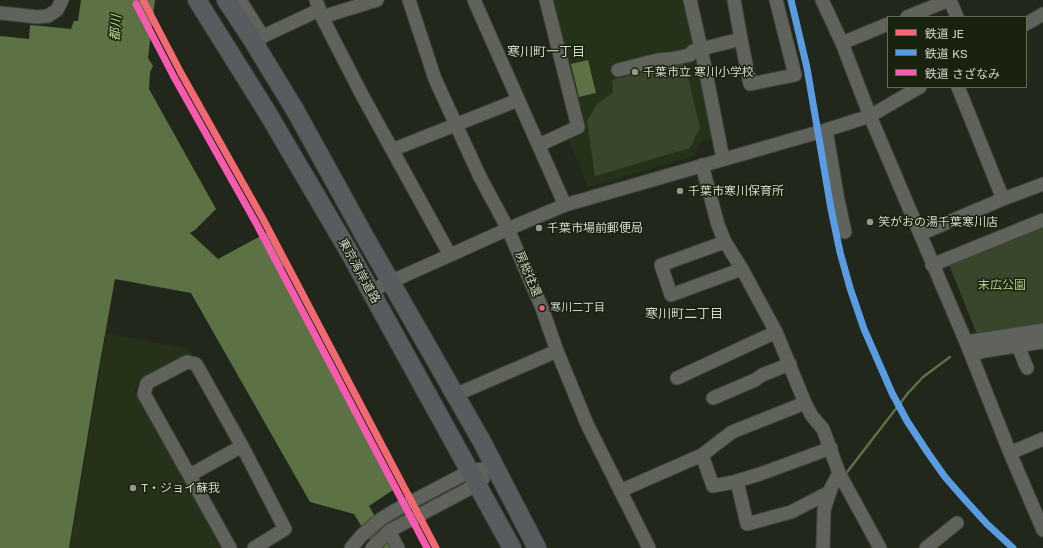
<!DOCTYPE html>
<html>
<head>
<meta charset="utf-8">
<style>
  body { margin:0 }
  #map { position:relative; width:1043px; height:548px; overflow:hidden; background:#22271c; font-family:"Public Sans","Noto Sans JP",sans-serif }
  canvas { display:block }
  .legend { position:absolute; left:887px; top:16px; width:140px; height:72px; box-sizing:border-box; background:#19220e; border:1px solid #636b5a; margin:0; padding:5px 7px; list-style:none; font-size:12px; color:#d1d8cb }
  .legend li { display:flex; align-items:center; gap:8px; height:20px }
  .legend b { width:20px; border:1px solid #636b5a }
</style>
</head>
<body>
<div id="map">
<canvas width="1043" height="548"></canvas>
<ul class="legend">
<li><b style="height:5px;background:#f26972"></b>鉄道 JE</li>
<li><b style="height:5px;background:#5a9ce2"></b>鉄道 KS</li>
<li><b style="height:5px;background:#f75aaf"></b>鉄道 さざなみ</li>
</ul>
</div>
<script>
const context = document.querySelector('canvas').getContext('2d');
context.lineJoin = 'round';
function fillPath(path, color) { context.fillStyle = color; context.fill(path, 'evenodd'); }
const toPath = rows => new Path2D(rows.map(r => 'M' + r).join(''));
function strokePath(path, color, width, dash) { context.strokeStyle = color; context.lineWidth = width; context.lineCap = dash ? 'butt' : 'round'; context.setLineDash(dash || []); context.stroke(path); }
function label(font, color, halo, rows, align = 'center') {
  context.font = font + ' "Public Sans","Noto Sans JP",sans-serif'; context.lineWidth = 3; context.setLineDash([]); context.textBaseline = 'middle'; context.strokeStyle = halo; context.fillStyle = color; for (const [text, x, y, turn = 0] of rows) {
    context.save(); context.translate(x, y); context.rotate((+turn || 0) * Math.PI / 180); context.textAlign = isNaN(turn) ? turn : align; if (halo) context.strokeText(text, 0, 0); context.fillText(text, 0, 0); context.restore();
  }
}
const built = toPath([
  [551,0,686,0,713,136,701,142,694,156,588,187,567,135,583,129],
  [106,333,188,349,192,355,135,387,135,393,225,548,70,548]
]);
const green = toPath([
  [684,61,700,127,690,148,595,176,587,121,598,103,613,93,612,80],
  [1043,223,1043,327,983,336,976,332,949,264]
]);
const water = toPath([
  [81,0,155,0,148,58,153,66,150,72,149,89,216,209,195,230,190,233,218,259,268,232,286,265,281,268,396,488,369,506,393,548,375,548,354,514,310,502,191,293,115,279,98,373,69,548,0,548,0,36,29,39,30,25,71,29,74,21,78,21],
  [588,60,596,93,579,97,571,64]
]);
const stream = toPath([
  [844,476,908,393,923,377,950,357]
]);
const minor = toPath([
  [240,0,263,37],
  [316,0,322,17,362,95,450,255],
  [409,0,435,79,480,177,508,229,542,308,557,351,587,424,649,548],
  [474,0,565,205],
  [690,0,701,48,723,159],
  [734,0,741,39,750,84,795,75,776,0],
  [822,0,842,43,870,116,966,342,1010,453,1043,530],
  [950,0,957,17],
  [0,13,38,17,48,16,57,10,62,0],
  [322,17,377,0],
  [907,17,949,0],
  [1026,24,1043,14],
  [253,41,319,10],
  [842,43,888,24],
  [618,70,658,60,671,59,690,55,693,51,741,39],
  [958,87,1003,199],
  [826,130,838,200,845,232],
  [539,145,578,127,546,0],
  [392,150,518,100],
  [702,165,718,225,725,242,742,269,776,332,805,403,812,416,823,429,839,473,880,548],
  [920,234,1003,199,1043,184],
  [725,242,661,265,671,295,742,269],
  [932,265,1043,220],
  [370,291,508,229,565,205,826,130,870,116,920,87],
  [966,342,1043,330],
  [1018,346,1027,368],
  [971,355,984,351,1043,342],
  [677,378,776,332],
  [455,395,557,351],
  [713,398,755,380,762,375,790,364],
  [1010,453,1043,439],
  [702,455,713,486,734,482,760,474,831,448],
  [190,475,242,446],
  [737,481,747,524,791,512,830,492],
  [620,491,702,455,732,432,805,403],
  [389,531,398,548],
  [230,548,144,394,147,383,187,362,196,364,242,446,285,529,254,548],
  [351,548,362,535,381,519,394,511,470,471,495,467],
  [372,548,389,531,478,484,483,479],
  [823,548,824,510,831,488,839,473],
  [926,548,957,523]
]);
const highway = toPath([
  [197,0,267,112,348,250,512,548],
  [226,0,253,41,295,110,365,237,481,440,537,548]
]);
const rail1 = toPath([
  [143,0,181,73,263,219,436,548]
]);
const rail2 = toPath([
  [791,0,807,68,831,209,840,252,850,288,864,329,892,393,907,421,928,453,945,477,966,501,987,524,1013,548]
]);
const rail3 = toPath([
  [136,4,174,77,256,223,427,548]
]);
const markers = [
  [635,72,4,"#949a8e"],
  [680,191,4,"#949a8e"],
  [870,222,4,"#949a8e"],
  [539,228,4,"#949a8e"],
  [542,308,3.5,"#f8607d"],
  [133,488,4,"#949a8e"]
];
const busNames = [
  ["寒川二丁目",550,308]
];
const poiNames = [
  ["千葉市立 寒川小学校",643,72],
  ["千葉市寒川保育所",688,191],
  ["笑がおの湯千葉寒川店",878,222],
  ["千葉市場前郵便局",547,228],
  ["T・ジョイ蘇我",141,488]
];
const streetNames = [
  ["東京湾岸道路",359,271,61],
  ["房総往還",528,274,67]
];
const parkNames = [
  ["末広公園",1002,285]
];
const waterNames = [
  ["都川",116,28,-86]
];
const neighbourhoodNames = [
  ["寒川町一丁目",546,52],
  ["寒川町二丁目",684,314]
];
fillPath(built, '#263119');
fillPath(green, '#39462b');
fillPath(water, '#5c7245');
strokePath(stream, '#5c7245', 2.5);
strokePath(minor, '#3e433b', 15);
strokePath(highway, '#3e433b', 20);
strokePath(minor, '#5f635b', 13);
strokePath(highway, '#595c5f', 18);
strokePath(rail1, '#f26972', 7);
strokePath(rail2, '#5a9ce2', 7);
strokePath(rail3, '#f75aaf', 7);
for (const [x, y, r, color] of markers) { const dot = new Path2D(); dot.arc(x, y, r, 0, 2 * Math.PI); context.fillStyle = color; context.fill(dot); strokePath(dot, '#19220e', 1.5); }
label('11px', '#d1d8cb', '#19220e', busNames, 'left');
label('12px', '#d1d8cb', '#19220e', poiNames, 'left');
label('12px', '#d1d8cb', '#19220e', streetNames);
label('12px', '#accf86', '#19220e', parkNames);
label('italic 13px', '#b8dc92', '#19220e', waterNames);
label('13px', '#d1d8cb', '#19220e', neighbourhoodNames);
</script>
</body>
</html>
